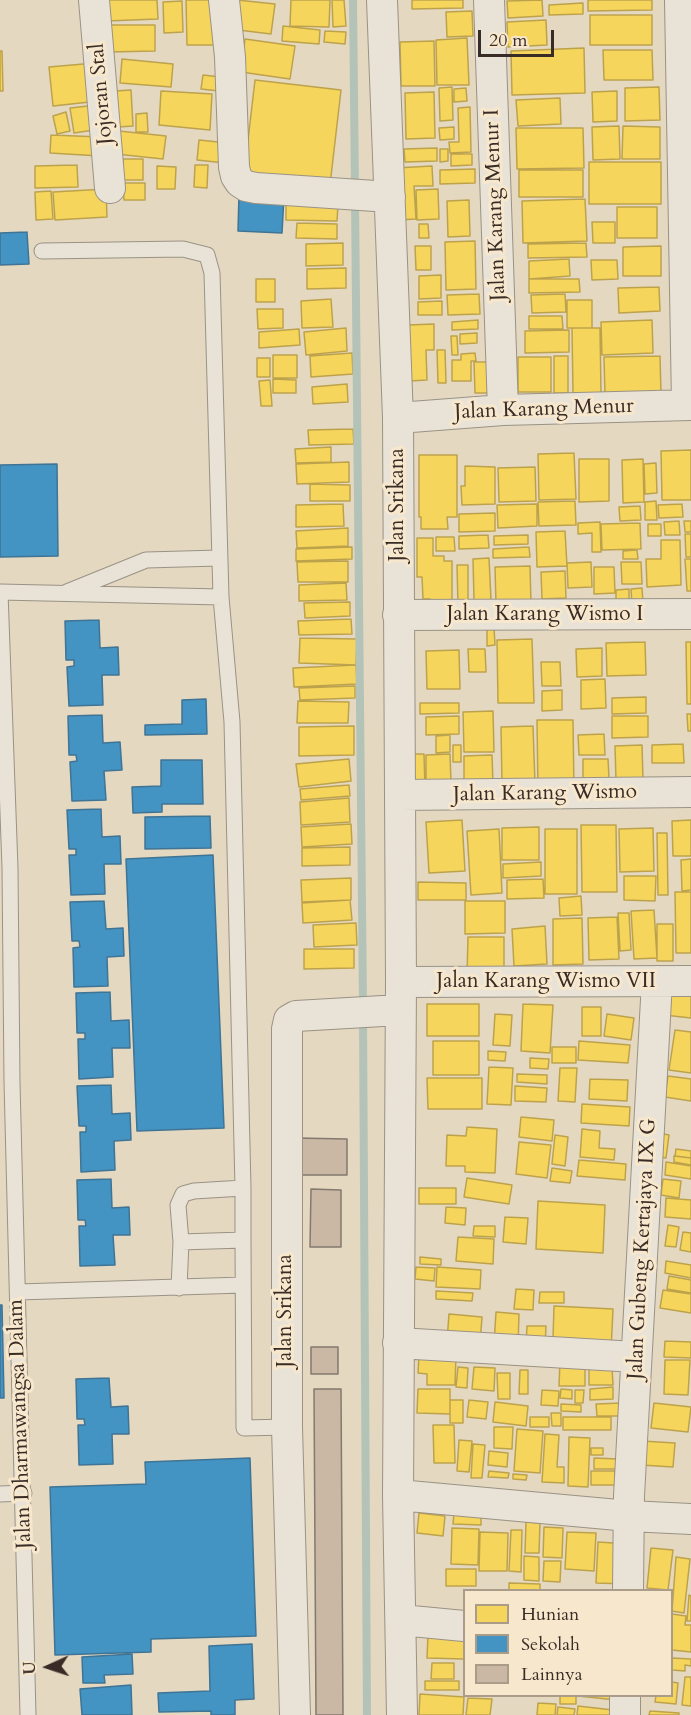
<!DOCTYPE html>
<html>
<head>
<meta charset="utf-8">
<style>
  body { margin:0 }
  #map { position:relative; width:691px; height:1715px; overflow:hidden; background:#e4d8c1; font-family:Cardo,serif }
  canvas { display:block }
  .legend { position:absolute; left:463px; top:1589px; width:210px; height:108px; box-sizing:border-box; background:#f7e8cd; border:2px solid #ab9c8a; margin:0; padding:8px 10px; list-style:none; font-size:18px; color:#392b26 }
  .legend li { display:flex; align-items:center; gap:12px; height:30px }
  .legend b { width:30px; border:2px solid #ab9c8a }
  .north { position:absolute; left:18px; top:1637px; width:60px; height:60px; -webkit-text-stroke:4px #f7e8cd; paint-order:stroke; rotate:267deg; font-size:16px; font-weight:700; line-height:24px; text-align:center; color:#392b26 }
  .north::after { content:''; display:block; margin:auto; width:21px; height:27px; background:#392b26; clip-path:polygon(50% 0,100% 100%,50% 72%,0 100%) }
  .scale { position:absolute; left:478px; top:30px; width:76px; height:27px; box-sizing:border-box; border:3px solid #392b26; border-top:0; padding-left:8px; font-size:18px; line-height:21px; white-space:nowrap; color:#392b26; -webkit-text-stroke:4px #f7e8cd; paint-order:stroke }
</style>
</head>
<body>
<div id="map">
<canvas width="691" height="1715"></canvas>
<ul class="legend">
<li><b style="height:16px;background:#f6d55c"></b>Hunian</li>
<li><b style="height:16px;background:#4393c3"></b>Sekolah</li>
<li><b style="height:16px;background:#cab7a4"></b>Lainnya</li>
</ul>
<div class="north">U</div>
<div class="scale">20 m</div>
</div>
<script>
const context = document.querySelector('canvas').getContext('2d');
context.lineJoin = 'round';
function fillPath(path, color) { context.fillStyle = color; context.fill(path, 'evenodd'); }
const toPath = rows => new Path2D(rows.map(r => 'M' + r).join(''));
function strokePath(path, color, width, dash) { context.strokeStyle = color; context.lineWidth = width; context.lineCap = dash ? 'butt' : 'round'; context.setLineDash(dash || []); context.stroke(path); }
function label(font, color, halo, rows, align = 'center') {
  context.font = font + ' Cardo,serif'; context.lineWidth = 6; context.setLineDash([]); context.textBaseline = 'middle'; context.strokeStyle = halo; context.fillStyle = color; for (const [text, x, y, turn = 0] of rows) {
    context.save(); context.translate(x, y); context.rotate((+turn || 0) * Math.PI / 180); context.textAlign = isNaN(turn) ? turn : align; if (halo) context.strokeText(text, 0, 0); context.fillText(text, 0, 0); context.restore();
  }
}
const homes = toPath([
  [106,0,157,0,158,19,106,21,106,0],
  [186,0,217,0,218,45,187,45,186,0],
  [237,0,275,4,271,34,230,29,237,0],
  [291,0,330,0,329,27,290,26,291,0],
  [332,0,344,0,346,26,333,27,332,0],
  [412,0,463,0,463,8,412,9,412,0],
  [542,0,543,16,508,18,507,1,542,0],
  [588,0,652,0,652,10,588,11,588,0],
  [182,1,183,32,164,33,163,2,182,1],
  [583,3,583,14,549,15,549,5,583,3],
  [472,11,473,36,447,37,446,12,472,11],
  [590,15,652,15,652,45,590,45,590,15],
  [546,20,547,45,508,47,507,22,546,20],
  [108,25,155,25,155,51,108,52,108,25],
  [283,26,320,30,319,44,282,41,283,26],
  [325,31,346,32,345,44,324,42,325,31],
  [467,38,469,85,437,85,436,40,467,38],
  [245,39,295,46,290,79,241,72,245,39],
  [434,41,435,86,401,86,400,42,434,41],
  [584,48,585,93,512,95,511,51,584,48],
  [603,50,652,50,653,80,604,80,603,50],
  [0,51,2,51,3,91,0,91,0,51],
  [122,59,173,64,171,87,120,83,122,59],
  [95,63,99,101,53,106,49,67,95,63],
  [203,75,229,78,228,92,201,89,203,75],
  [255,80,341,90,330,185,244,175,255,80],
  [452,87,453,120,440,121,439,88,452,87],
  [659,87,660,120,625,121,625,88,659,87],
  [466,88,467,101,454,102,454,89,466,88],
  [131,90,133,126,118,127,115,91,131,90],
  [161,91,212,94,210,130,159,125,161,91],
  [617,91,617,121,593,122,592,92,617,91],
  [434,92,435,138,406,139,405,93,434,92],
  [560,98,561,124,518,126,516,100,560,98],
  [97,105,101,129,74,133,70,108,97,105],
  [470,107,471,152,450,153,449,142,459,142,458,108,470,107],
  [66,112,70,131,57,134,53,116,66,112],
  [147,113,148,132,136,132,136,114,147,113],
  [619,126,620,159,593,160,592,127,619,126],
  [623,126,660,127,660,159,622,159,623,126],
  [454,127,454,139,440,140,439,128,454,127],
  [516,128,583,128,584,168,517,169,516,128],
  [119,131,166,136,163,159,116,154,119,131],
  [51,135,101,137,100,156,50,153,51,135],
  [199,140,228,143,225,163,197,160,199,140],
  [437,148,437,161,405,162,404,149,437,148],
  [440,149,448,149,448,161,440,162,440,149],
  [451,154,472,154,472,165,451,166,451,154],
  [123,159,143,159,143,180,123,180,123,159],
  [589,162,661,162,661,204,589,204,589,162],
  [77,165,78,187,35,188,35,166,77,165],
  [195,165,208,165,207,188,194,187,195,165],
  [157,166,176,167,175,189,157,189,157,166],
  [432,166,433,186,414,186,416,219,397,220,395,168,432,166],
  [475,169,475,183,440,184,440,170,475,169],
  [519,170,583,170,583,197,519,197,519,170],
  [123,183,145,183,145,200,124,200,123,183],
  [106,189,107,217,55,220,53,192,106,189],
  [438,189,439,219,417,220,416,190,438,189],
  [51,191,53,219,36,220,35,192,51,191],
  [585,199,587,241,523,243,522,201,585,199],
  [469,200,470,236,448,237,447,201,469,200],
  [286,205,338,205,337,221,286,220,286,205],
  [617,207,657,207,657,238,617,238,617,207],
  [592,222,615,222,615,243,593,243,592,222],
  [297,223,337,224,337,239,296,238,297,223],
  [419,224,428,224,429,238,419,238,419,224],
  [475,241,476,289,446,290,445,242,475,241],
  [343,243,343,265,306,266,306,244,343,243],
  [586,243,587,257,528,258,528,244,586,243],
  [415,246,431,246,431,270,416,270,415,246],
  [661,246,661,276,623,276,623,247,661,246],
  [569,259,570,276,529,279,529,261,569,259],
  [591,260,617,260,618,279,592,280,591,260],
  [346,268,346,288,307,289,307,269,346,268],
  [441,275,441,298,419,299,419,276,441,275],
  [256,279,275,279,275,302,256,302,256,279],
  [529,279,579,279,580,292,529,293,529,279],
  [659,287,660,311,619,313,618,288,659,287],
  [479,294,480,314,448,315,447,295,479,294],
  [565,294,566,312,532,313,531,295,565,294],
  [331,299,333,327,302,328,301,301,331,299],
  [567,300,592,300,592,328,567,328,567,300],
  [442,301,442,315,418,315,418,302,442,301],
  [257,309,283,309,283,328,258,329,257,309],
  [529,316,562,316,563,329,529,329,529,316],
  [478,320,478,329,452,330,452,322,478,320],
  [652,320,653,353,602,355,601,322,652,320],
  [434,324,434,350,426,350,427,380,409,381,408,325,434,324],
  [346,328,347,351,306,355,304,332,346,328],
  [572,328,600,328,601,393,573,393,572,328],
  [299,329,300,345,259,348,259,332,299,329],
  [569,330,569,352,525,353,525,331,569,330],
  [477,333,477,343,460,344,460,334,477,333],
  [451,336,457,336,458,355,452,355,451,336],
  [437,350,445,350,446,383,438,383,437,350],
  [352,353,353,374,311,377,310,356,352,353],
  [475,353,476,361,471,361,471,381,452,381,452,360,461,360,461,354,475,353],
  [273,355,297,355,297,378,273,378,273,355],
  [554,356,568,356,568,393,554,393,554,356],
  [660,356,661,394,605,395,604,357,660,356],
  [518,357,551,357,551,392,518,392,518,357],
  [257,358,270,358,270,377,257,377,257,358],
  [474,362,487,362,488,393,475,393,474,362],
  [273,379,296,380,296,393,273,393,273,379],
  [270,380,272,406,261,406,259,381,270,380],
  [347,384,348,402,313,404,312,387,347,384],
  [353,429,354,444,309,445,308,430,353,429],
  [331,447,331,462,296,463,295,449,331,447],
  [691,450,691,500,662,500,661,451,691,450],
  [574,453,576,499,539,500,538,454,574,453],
  [419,455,457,455,457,517,447,517,448,529,421,529,421,517,419,517,419,455],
  [579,459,609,459,609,501,579,502,579,459],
  [643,459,644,502,623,503,622,460,643,459],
  [349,462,349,482,297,484,296,464,349,462],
  [656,463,657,493,645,494,644,464,656,463],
  [465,466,495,467,495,504,462,505,461,486,465,486,465,466],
  [535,467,536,501,499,502,498,468,535,467],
  [310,484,350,485,350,501,310,501,310,484],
  [575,501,576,525,539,526,538,502,575,501],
  [656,501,657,520,645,520,645,502,656,501],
  [343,504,344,526,296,527,296,505,343,504],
  [537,504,537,526,498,528,497,505,537,504],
  [682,504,683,517,659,518,658,505,682,504],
  [640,506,641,520,620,521,619,507,640,506],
  [495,513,495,531,459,532,459,514,495,513],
  [679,521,680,535,665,535,664,522,679,521],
  [684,521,691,521,691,532,685,532,684,521],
  [600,522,601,552,592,552,592,533,578,534,578,523,600,522],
  [640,523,641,549,602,550,601,524,640,523],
  [648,524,661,524,661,536,648,536,648,524],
  [348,528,348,546,297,548,296,531,348,528],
  [565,531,567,566,537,567,536,532,565,531],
  [685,534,691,534,691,557,686,557,685,534],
  [488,535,489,548,459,549,459,536,488,535],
  [528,535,528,544,494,545,494,536,528,535],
  [436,537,454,537,455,551,436,551,436,537],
  [417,538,433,538,433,556,444,556,444,561,452,561,452,604,430,604,430,599,423,599,422,577,417,577,417,538],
  [661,540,680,540,681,585,647,587,646,559,661,559,661,540],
  [352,547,352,559,296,561,296,549,352,547],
  [529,547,530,557,493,558,493,549,529,547],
  [637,550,638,559,623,559,623,551,637,550],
  [489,558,491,600,474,600,473,559,489,558],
  [685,559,691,559,691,591,687,591,685,559],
  [348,561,348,582,298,582,297,562,348,561],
  [591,562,592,587,568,588,567,563,591,562],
  [621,562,641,562,642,584,622,584,621,562],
  [457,565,468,565,468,605,458,605,457,565],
  [530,566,531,604,496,605,495,567,530,566],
  [594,567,614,567,615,593,594,594,594,567],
  [565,571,566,598,542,599,541,572,565,571],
  [346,583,347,600,299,601,299,585,346,583],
  [642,588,643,603,632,604,631,589,642,588],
  [629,589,629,605,616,605,616,590,629,589],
  [350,602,350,616,305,618,304,603,350,602],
  [351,619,352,634,299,635,298,621,351,619],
  [487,628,494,628,495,645,487,646,487,628],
  [300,638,357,639,356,665,299,663,300,638],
  [532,639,534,703,498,703,497,640,532,639],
  [645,642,646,675,607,676,606,643,645,642],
  [686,642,691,642,691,704,687,704,686,642],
  [602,648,602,676,577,677,576,649,602,648],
  [468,649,485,649,486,672,469,672,468,649],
  [459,650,460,689,427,689,426,651,459,650],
  [541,662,560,662,561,686,542,686,541,662],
  [356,665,357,684,294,687,293,668,356,665],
  [605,679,606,708,581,709,581,680,605,679],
  [355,686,355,698,300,700,299,688,355,686],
  [562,690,562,710,542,711,542,691,562,690],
  [646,697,646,713,612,714,612,698,646,697],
  [298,701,349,702,348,723,297,723,298,701],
  [420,703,459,703,459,713,420,714,420,703],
  [493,711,494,752,464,752,463,712,493,711],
  [687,714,691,714,691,731,688,731,687,714],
  [459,716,459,734,426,735,426,717,459,716],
  [612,716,648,716,648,737,612,738,612,716],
  [537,720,573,720,574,791,538,791,537,720],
  [354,726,354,755,299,756,299,727,354,726],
  [533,726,535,784,502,785,501,727,533,726],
  [604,734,605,755,579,755,578,735,604,734],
  [450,735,450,752,436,753,436,736,450,735],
  [683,744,684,763,652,763,652,745,683,744],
  [453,745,461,745,461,762,453,762,453,745],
  [642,745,643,780,616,781,615,746,642,745],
  [411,754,424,754,425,789,411,789,411,754],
  [450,754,451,783,426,783,426,755,450,754],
  [492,755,493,784,464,784,464,756,492,755],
  [349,759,351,781,299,787,296,764,349,759],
  [583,759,608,759,609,778,583,779,583,759],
  [349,785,350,796,301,800,300,789,349,785],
  [349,798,350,822,301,825,300,802,349,798],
  [462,820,465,871,429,873,426,822,462,820],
  [691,820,691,856,673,856,672,821,691,820],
  [351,824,352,844,302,847,301,827,351,824],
  [581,825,616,825,617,892,582,892,581,825],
  [539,827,539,860,502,860,502,828,539,827],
  [653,828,654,871,620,872,619,829,653,828],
  [499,829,502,893,471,895,467,831,499,829],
  [545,829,577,829,577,894,545,894,545,829],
  [657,833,667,833,668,895,658,895,657,833],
  [350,847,350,865,302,866,302,848,350,847],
  [691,859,691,890,682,891,681,860,691,859],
  [541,862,541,876,503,878,503,864,541,862],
  [624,876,656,876,655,901,624,900,624,876],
  [351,878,351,900,302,902,301,880,351,878],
  [543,879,544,898,507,899,507,880,543,879],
  [418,882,466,883,466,900,418,900,418,882],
  [675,892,691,892,691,953,676,953,675,892],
  [581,896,582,915,560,916,559,898,581,896],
  [350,900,352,920,303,923,302,903,350,900],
  [465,901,505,901,505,933,465,934,465,901],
  [654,910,657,958,634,959,631,911,654,910],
  [618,913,629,913,631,950,620,951,618,913],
  [617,917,619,959,589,960,588,918,617,917],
  [582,918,583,964,553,965,553,919,582,918],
  [356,923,357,945,314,947,313,925,356,923],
  [657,924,673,924,673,961,657,961,657,924],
  [545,926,547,964,514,966,512,929,545,926],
  [468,937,504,937,504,975,467,975,468,937],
  [304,949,354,949,354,968,304,969,304,949],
  [666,990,691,992,691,1018,664,1015,666,990],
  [427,1004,479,1004,479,1036,427,1036,427,1004],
  [523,1004,553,1005,550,1053,521,1051,523,1004],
  [582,1007,601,1007,601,1036,582,1036,582,1007],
  [495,1014,512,1015,510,1046,493,1045,495,1014],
  [607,1014,634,1018,631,1040,604,1036,607,1014],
  [675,1030,691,1032,691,1073,669,1070,675,1030],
  [433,1041,479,1041,479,1075,433,1075,433,1041],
  [579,1041,630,1045,628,1063,578,1060,579,1041],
  [552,1047,576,1047,576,1063,552,1063,552,1047],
  [488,1051,506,1052,505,1061,488,1060,488,1051],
  [530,1058,549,1059,548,1069,530,1068,530,1058],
  [489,1067,513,1068,511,1105,487,1104,489,1067],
  [560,1068,577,1068,575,1102,558,1101,560,1068],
  [517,1074,547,1075,547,1084,517,1082,517,1074],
  [668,1076,691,1079,691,1101,665,1097,668,1076],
  [427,1078,482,1078,482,1109,428,1109,427,1078],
  [590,1079,628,1080,627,1101,589,1099,590,1079],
  [515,1086,547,1088,546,1102,515,1101,515,1086],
  [582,1104,630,1107,629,1126,581,1123,582,1104],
  [521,1117,554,1120,552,1141,519,1137,521,1117],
  [467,1127,497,1129,495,1173,465,1172,465,1166,446,1166,447,1135,466,1136,467,1127],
  [582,1129,600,1131,599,1148,615,1149,614,1160,580,1157,582,1129],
  [659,1133,669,1135,666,1158,655,1156,659,1133],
  [555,1135,568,1137,565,1166,552,1164,555,1135],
  [519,1142,551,1145,547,1178,516,1174,519,1142],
  [676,1149,691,1151,691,1158,675,1156,676,1149],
  [674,1156,691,1158,691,1165,674,1162,674,1156],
  [579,1160,626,1164,625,1180,577,1176,579,1160],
  [666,1162,691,1166,691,1179,665,1175,666,1162],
  [552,1168,572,1171,570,1183,550,1181,552,1168],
  [467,1178,512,1185,509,1204,464,1197,467,1178],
  [663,1179,681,1181,679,1198,661,1195,663,1179],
  [419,1188,456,1188,456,1204,419,1204,419,1188],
  [666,1198,691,1200,691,1219,665,1217,666,1198],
  [538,1201,605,1205,603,1253,536,1249,538,1201],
  [446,1207,466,1208,465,1225,445,1223,446,1207],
  [505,1217,528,1218,526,1244,503,1242,505,1217],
  [668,1225,679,1227,676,1247,665,1246,668,1225],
  [474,1226,495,1226,495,1237,473,1236,474,1226],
  [683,1232,691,1233,691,1252,680,1250,683,1232],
  [458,1237,494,1239,493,1264,456,1261,458,1237],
  [420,1257,441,1259,441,1265,420,1264,420,1257],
  [666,1261,691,1265,691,1278,665,1273,666,1261],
  [416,1267,435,1268,434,1281,415,1279,416,1267],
  [437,1267,481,1270,480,1289,436,1287,437,1267],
  [669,1276,691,1280,691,1293,667,1289,669,1276],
  [516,1289,534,1290,533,1310,514,1309,516,1289],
  [663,1290,691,1294,691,1313,660,1308,663,1290],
  [436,1291,473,1293,472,1301,436,1299,436,1291],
  [540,1292,564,1292,564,1303,539,1303,540,1292],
  [554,1306,613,1309,611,1351,553,1339,554,1306],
  [496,1312,519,1314,518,1346,494,1344,496,1312],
  [449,1314,482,1317,480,1344,447,1341,449,1314],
  [527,1326,546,1326,545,1347,526,1346,527,1326],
  [665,1341,691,1342,691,1358,664,1357,665,1341],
  [419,1355,456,1355,455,1385,427,1385,427,1374,418,1373,419,1355],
  [665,1360,690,1360,688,1395,664,1394,665,1360],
  [560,1361,585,1361,585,1386,559,1386,560,1361],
  [458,1367,468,1368,467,1388,456,1387,458,1367],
  [474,1367,495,1368,494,1391,472,1389,474,1367],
  [589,1367,612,1367,613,1385,589,1385,589,1367],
  [520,1370,528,1370,528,1394,519,1394,520,1370],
  [497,1373,510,1373,510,1399,498,1399,497,1373],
  [613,1387,613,1399,590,1400,590,1389,613,1387],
  [418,1389,450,1389,450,1414,417,1413,418,1389],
  [561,1389,572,1390,572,1399,560,1398,561,1389],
  [542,1390,559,1391,558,1406,541,1405,542,1390],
  [575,1390,584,1390,583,1403,575,1403,575,1390],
  [450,1400,463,1400,463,1423,450,1423,450,1400],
  [469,1400,488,1402,486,1419,467,1417,469,1400],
  [495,1402,528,1406,526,1426,493,1422,495,1402],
  [622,1403,622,1416,597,1416,596,1404,622,1403],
  [654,1403,691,1407,688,1432,651,1428,654,1403],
  [561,1404,581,1405,581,1412,561,1411,561,1404],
  [551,1413,561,1413,561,1426,552,1426,551,1413],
  [530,1417,549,1417,549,1427,530,1427,530,1417],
  [563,1417,611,1417,611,1430,563,1430,563,1417],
  [433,1425,454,1425,455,1463,434,1463,433,1425],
  [494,1427,513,1427,512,1449,494,1448,494,1427],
  [517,1429,543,1431,540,1473,514,1471,517,1429],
  [545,1434,559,1435,557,1467,564,1467,564,1483,542,1482,545,1434],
  [569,1437,590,1438,588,1487,568,1486,569,1437],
  [459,1440,472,1441,469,1472,457,1471,459,1440],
  [642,1441,675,1443,673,1467,641,1465,642,1441],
  [473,1444,485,1445,482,1478,471,1478,473,1444],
  [591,1448,603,1448,603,1455,591,1455,591,1448],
  [489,1451,508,1453,507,1467,488,1465,489,1451],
  [594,1458,618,1459,617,1469,594,1469,594,1458],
  [489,1471,509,1473,508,1478,488,1477,489,1471],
  [591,1471,615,1471,615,1485,591,1485,591,1471],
  [513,1474,527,1475,526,1480,513,1479,513,1474],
  [419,1513,445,1516,443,1536,417,1533,419,1513],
  [454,1513,481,1514,481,1525,453,1524,454,1513],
  [526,1522,540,1523,539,1553,525,1553,526,1522],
  [544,1527,563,1528,562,1558,543,1557,544,1527],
  [452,1528,479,1529,478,1565,451,1564,452,1528],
  [511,1530,522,1530,521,1572,509,1571,511,1530],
  [480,1532,508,1533,507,1571,479,1571,480,1532],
  [567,1532,596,1533,594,1571,565,1569,567,1532],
  [598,1542,628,1544,626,1584,596,1583,598,1542],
  [651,1548,673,1550,668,1590,647,1588,651,1548],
  [524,1556,539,1557,539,1581,524,1580,524,1556],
  [676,1557,690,1559,684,1613,672,1611,676,1557],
  [544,1561,561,1561,560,1582,543,1581,544,1561],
  [446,1569,476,1569,476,1586,446,1586,446,1569],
  [509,1583,540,1584,540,1590,509,1590,509,1583],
  [689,1595,691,1596,691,1621,687,1621,689,1595],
  [672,1614,686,1616,685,1625,691,1625,691,1652,672,1650,672,1614],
  [428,1635,464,1636,464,1659,427,1658,428,1635],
  [672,1658,691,1659,691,1666,685,1665,685,1671,672,1670,672,1658],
  [432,1663,454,1663,454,1679,431,1679,432,1663],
  [685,1677,691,1677,691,1706,682,1705,685,1677],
  [425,1681,459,1681,459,1690,425,1690,425,1681],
  [672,1682,678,1683,676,1704,655,1702,656,1696,672,1696,672,1682],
  [420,1694,464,1697,463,1715,419,1715,420,1694],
  [560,1696,576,1696,576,1704,560,1704,560,1696],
  [578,1696,617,1696,616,1700,578,1696],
  [468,1698,492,1699,490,1715,466,1715,468,1698],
  [538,1703,556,1704,555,1715,537,1715,538,1703],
  [578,1706,613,1710,612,1715,577,1715,578,1706],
  [558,1707,575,1709,574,1715,557,1715,558,1707],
  [650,1711,679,1713,679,1715,649,1715,650,1711]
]);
const schools = toPath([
  [239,194,284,196,282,233,238,231,239,194],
  [27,232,29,264,0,265,0,233,27,232],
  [57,464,58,556,0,557,0,465,57,464],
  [99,620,100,648,118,647,119,675,102,675,103,705,69,706,67,667,74,666,74,660,66,660,65,621,99,620],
  [206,699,207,734,145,735,145,725,182,724,182,700,206,699],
  [102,715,103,743,120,742,122,770,104,771,106,800,72,801,70,762,77,761,76,755,69,755,68,716,102,715],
  [161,760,202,760,203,804,162,804,162,812,133,813,132,787,161,786,161,760],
  [101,809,102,837,120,836,121,864,104,864,105,894,71,895,69,855,76,855,76,849,69,849,67,810,101,809],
  [210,816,211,848,145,849,145,817,210,816],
  [213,855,224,1128,137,1131,126,859,213,855],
  [104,901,106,929,123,928,124,956,107,957,108,986,74,987,73,948,80,947,79,941,72,941,70,902,104,901],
  [110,992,111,1021,129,1020,130,1048,112,1048,113,1077,79,1079,78,1039,85,1039,85,1033,77,1033,76,993,110,992],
  [111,1085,112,1114,130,1113,131,1140,114,1141,115,1170,81,1172,80,1132,86,1132,86,1126,79,1126,77,1086,111,1085],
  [111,1179,112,1208,129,1207,130,1235,113,1235,115,1265,80,1266,79,1226,86,1226,85,1220,78,1220,77,1180,111,1179],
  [0,1305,2,1305,4,1398,0,1398,0,1305],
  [109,1378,111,1407,128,1406,129,1434,112,1434,113,1464,79,1465,78,1425,85,1425,84,1419,77,1419,76,1379,109,1378],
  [250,1458,256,1636,151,1639,151,1652,55,1655,50,1487,146,1484,145,1462,250,1458],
  [252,1644,254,1699,235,1700,235,1715,211,1715,211,1711,159,1712,158,1693,210,1691,209,1646,252,1644],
  [132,1654,133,1674,104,1675,105,1683,83,1683,82,1657,132,1654],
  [131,1685,132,1715,82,1715,80,1689,131,1685]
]);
const stream = toPath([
  [353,0,355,190],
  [355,202,363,1006],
  [363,1018,367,1715]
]);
const building = toPath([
  [297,1138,347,1139,347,1175,297,1175,297,1138],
  [311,1189,341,1190,341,1247,310,1247,311,1189],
  [311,1347,338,1347,338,1374,311,1374,311,1347],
  [314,1389,341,1389,343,1715,316,1715,314,1389]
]);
const lane = toPath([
  [42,251,183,249,207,255,212,273,221,597,232,722,243,1188,243,1240],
  [0,592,10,868,12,1082,28,1715],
  [0,592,221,597],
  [67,592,146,560,219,558],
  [243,1188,194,1191,183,1194,178,1205,181,1242,243,1240,244,1428,287,1427],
  [179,1288,181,1242],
  [18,1292,243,1285],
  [0,1494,24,1493]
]);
const street = toPath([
  [94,0,110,188],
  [224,0,230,57,234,167,236,176,240,182,246,186,256,188,390,197],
  [382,0,398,418,401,982,398,1495,402,1715],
  [489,0,503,410],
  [680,0,687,405],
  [398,418,503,410,691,405],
  [398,615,691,614],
  [400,795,691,792],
  [401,982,691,981],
  [398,1343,636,1357],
  [398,1495,629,1516,691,1519],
  [628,1590,629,1496,657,981],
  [401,1620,464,1626],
  [295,1715,287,1427,287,1029,289,1020,296,1016,400,1010],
  [625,1715,625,1696]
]);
const streetNames = [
  ["Jojoran Stal",102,94,-95],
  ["Jalan Karang Menur I",496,205,-92],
  ["Jalan Karang Menur",544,410,-2],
  ["Jalan Srikana",398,505,-90],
  ["Jalan Karang Wismo I",545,615],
  ["Jalan Karang Wismo",545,794,-1],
  ["Jalan Karang Wismo VII",546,982],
  ["Jalan Gubeng Kertajaya IX G",643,1249,-87],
  ["Jalan Srikana",286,1311,-90],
  ["Jalan Dharmawangsa Dalam",21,1424,-92]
];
fillPath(homes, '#f6d55c');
strokePath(homes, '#bda24c', 1.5);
fillPath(schools, '#4393c3');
strokePath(schools, '#407494', 1.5);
strokePath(stream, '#b3c3b8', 8);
fillPath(building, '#cab7a4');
strokePath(building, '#837a6f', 1.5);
strokePath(lane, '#9a9284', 17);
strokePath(street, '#9a9284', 32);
strokePath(lane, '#e8e2d7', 15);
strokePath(street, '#e8e2d7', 30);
label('21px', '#392b26', '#f7e8cd', streetNames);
</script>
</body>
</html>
